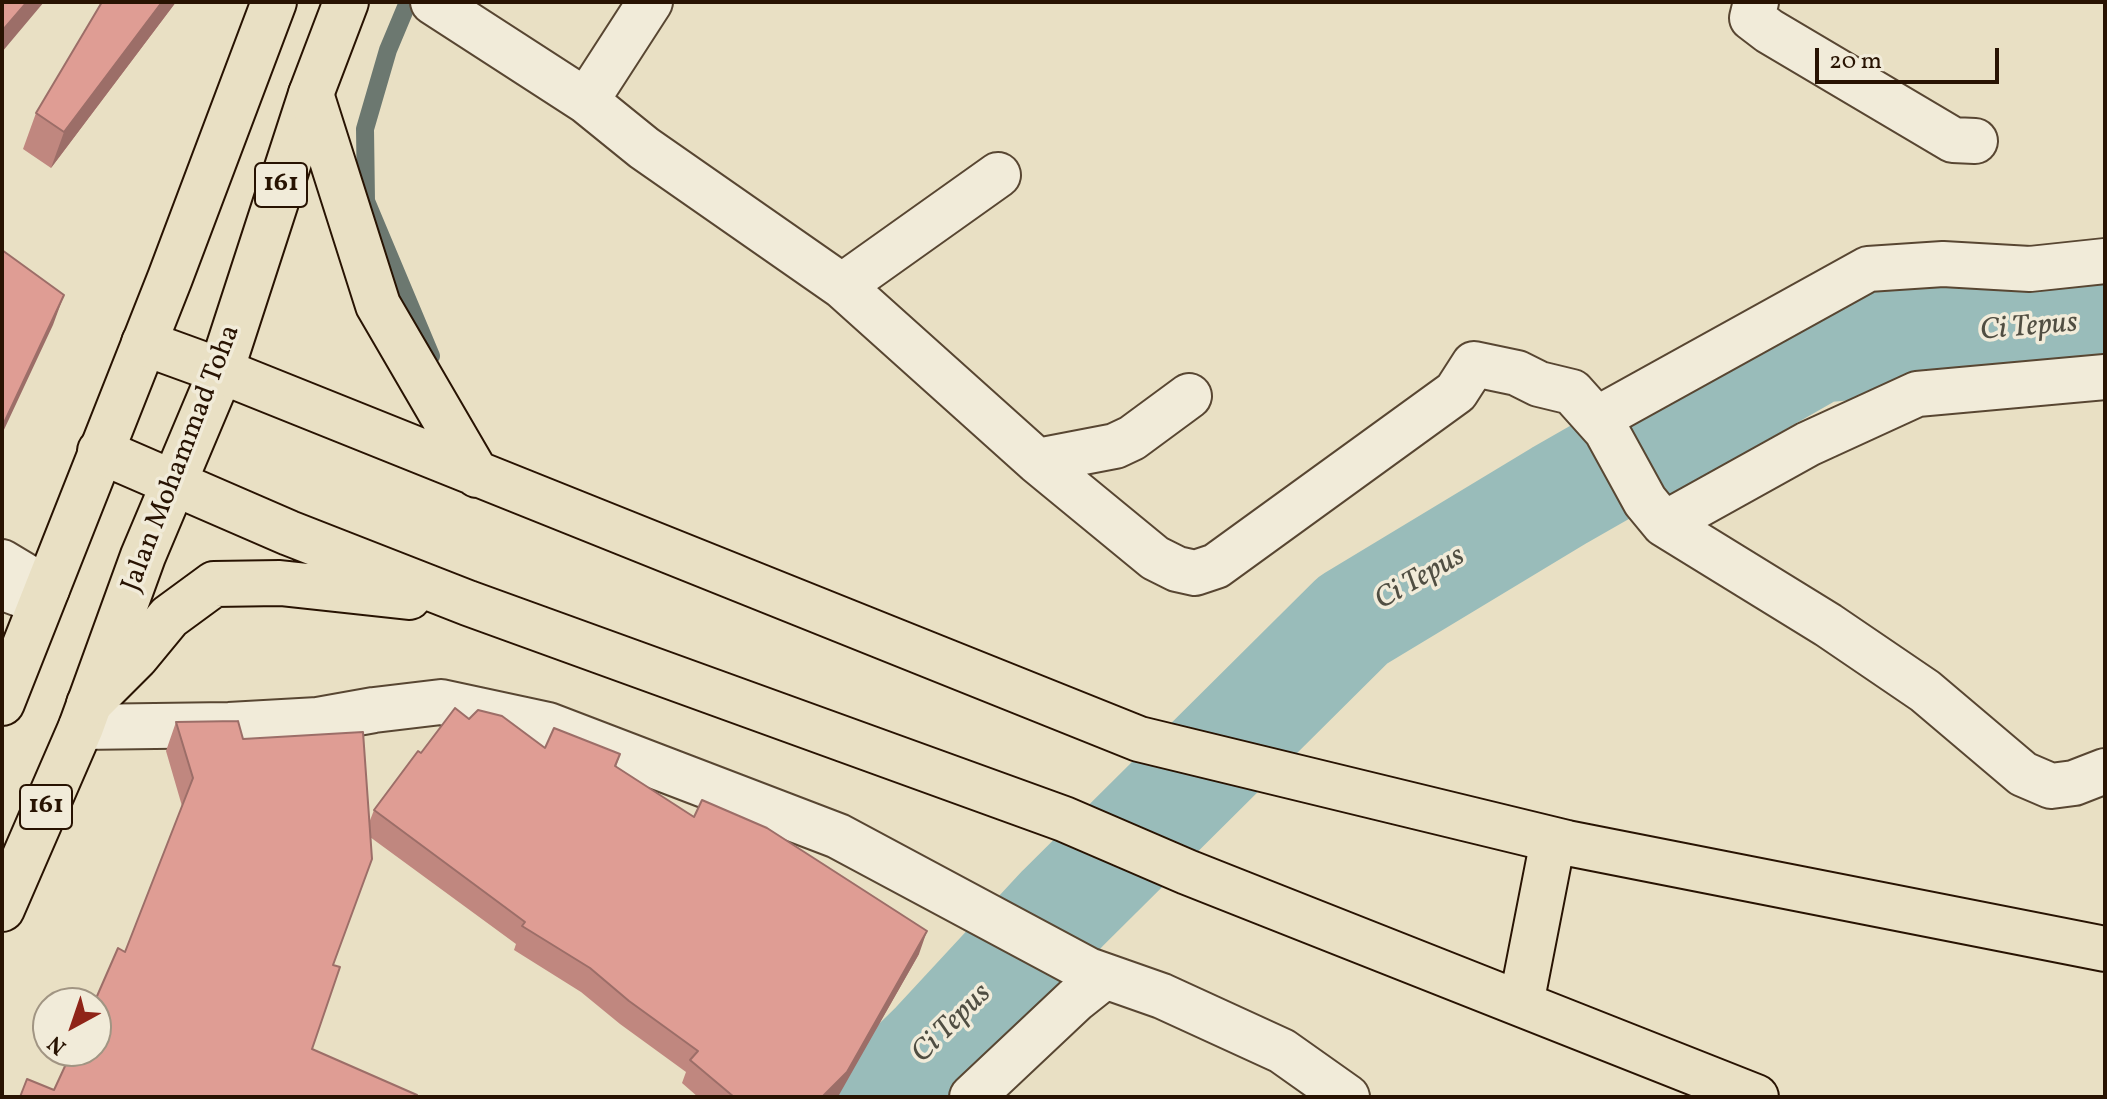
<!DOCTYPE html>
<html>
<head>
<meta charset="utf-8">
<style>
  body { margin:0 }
  #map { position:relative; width:2107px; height:1099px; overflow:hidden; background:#e9e0c4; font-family:Vollkorn,serif }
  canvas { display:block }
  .frame { position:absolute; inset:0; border:4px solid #281302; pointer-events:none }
  .north { position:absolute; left:32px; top:987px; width:80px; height:80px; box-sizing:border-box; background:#f1ebd9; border:2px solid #a19583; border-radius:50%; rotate:220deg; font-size:22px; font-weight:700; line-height:32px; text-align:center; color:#281302 }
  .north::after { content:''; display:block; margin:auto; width:28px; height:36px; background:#8f2418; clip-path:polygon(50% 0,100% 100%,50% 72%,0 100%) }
  .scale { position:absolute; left:1815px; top:48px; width:184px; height:36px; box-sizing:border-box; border:4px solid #281302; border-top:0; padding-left:10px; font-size:24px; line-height:28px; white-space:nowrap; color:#281302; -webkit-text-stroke:6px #f1ebd9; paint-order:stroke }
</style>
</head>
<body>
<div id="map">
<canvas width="2107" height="1099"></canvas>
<div class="frame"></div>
<div class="north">N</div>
<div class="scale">20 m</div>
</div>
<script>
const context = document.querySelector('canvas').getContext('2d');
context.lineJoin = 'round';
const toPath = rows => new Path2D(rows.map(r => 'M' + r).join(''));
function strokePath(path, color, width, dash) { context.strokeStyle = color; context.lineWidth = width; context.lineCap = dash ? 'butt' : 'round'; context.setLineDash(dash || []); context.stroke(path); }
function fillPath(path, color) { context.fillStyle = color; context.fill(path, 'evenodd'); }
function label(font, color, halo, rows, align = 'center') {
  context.font = font + ' Vollkorn,serif'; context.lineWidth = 7; context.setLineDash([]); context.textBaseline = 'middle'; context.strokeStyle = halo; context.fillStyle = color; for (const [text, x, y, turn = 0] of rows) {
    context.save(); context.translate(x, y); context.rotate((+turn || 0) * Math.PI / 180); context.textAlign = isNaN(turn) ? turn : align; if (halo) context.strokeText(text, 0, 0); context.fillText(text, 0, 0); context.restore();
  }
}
const stream = toPath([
  [406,7,388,50,365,129,366,201,431,356]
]);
const river = toPath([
  [883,1097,936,1045,1062,909,1353,620,1560,495,1817,348,2105,322]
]);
const service = toPath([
  [2,596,37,609]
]);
const minor = toPath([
  [433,2,586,101,644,148,842,286,1037,461,1155,558,1177,569,1195,573,1216,566,1456,392,1474,364,1517,373,1539,384,1572,392,1606,430,1645,501,1664,524,1828,625,1925,691,2023,774,2051,786,2074,783,2105,771],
  [1756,2,1752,18,1769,31,1953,140,1975,141],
  [586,101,650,2],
  [842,286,998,175],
  [1597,419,1868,269,1943,264,2030,269,2105,261],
  [1037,461,1115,446,1132,438,1189,396],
  [1664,524,1808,444,1917,394,2105,377],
  [2,562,47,589],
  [81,727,229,725,318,720,374,710,441,702,548,725,838,836,1088,970,1162,996,1282,1051,1347,1097],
  [972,1097,1075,1000,1104,977]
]);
const primary = toPath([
  [2,703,170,278,274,2],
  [2,909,81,727,143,556,221,371,311,94,346,2]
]);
const motorway = toPath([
  [311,94,378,305,477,475],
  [144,343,221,371,1139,739,1567,843,2105,949],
  [100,451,289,533,468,603,1064,819,1187,872,1756,1097],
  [89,704,136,657,169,617,214,584,280,583,409,597],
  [1521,1004,1553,840]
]);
const wall = toPath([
  [102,2,176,2,51,168,23,149,36,113],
  [469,719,545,748,620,754,616,767,694,817,919,954,837,1097,698,1097,682,1083,686,1072,620,1024,581,992,514,950,516,944,370,837,54,1090,125,952,182,806,166,751,176,722,243,739,369,823,374,810,421,753]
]);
const shadedWall = toPath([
  [27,2,44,2,2,52,2,31],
  [162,2,176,2,51,168,64,132],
  [64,295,53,325,2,434,2,427],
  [927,931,919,954,839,1095,837,1097,822,1097]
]);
const building = toPath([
  [2,2,27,2,2,31,2,2],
  [102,2,162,2,64,132,36,113,102,2],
  [2,250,64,295,2,427,2,250],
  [455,708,469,719,478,710,502,716,545,748,554,728,620,754,615,766,694,817,702,800,767,828,927,931,847,1072,822,1097,734,1097,690,1060,698,1051,629,1001,590,968,522,926,525,922,374,810,418,751,421,753,455,708],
  [238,721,243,739,363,732,372,859,333,965,340,967,312,1049,417,1095,416,1097,20,1097,27,1079,54,1090,72,1051,96,1051,96,1003,94,1003,118,948,125,952,193,778,176,722,238,721]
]);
const shields = [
  [281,185,52],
  [46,807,52]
];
const shieldNames = [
  ["161",281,185],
  ["161",46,807]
];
const streetNames = [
  ["Jalan Mohammad Toha",183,459,-69]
];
const waterNames = [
  ["Ci Tepus",2029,329,-5],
  ["Ci Tepus",1421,580,-30],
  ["Ci Tepus",953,1025,-45]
];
strokePath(stream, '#6c7870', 18);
strokePath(river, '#99bcba', 110);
strokePath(service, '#584632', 32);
strokePath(minor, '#584632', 48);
strokePath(primary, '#281302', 48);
strokePath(motorway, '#281302', 48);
strokePath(service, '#f1ebd9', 28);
strokePath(minor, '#f1ebd9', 44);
strokePath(primary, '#e9e0c4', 44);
strokePath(motorway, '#e9e0c4', 44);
fillPath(wall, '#c0877f');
fillPath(shadedWall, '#9c6e68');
fillPath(building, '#df9d94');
strokePath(building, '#9c6e68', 2);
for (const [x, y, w] of shields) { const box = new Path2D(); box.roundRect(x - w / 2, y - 22, w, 44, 6); context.fillStyle = '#f1ebd9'; context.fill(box); strokePath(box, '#281302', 2); }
label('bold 26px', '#281302', null, shieldNames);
label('28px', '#281302', '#f1ebd9', streetNames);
label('italic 30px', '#504e42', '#f1ebd9', waterNames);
</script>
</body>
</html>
